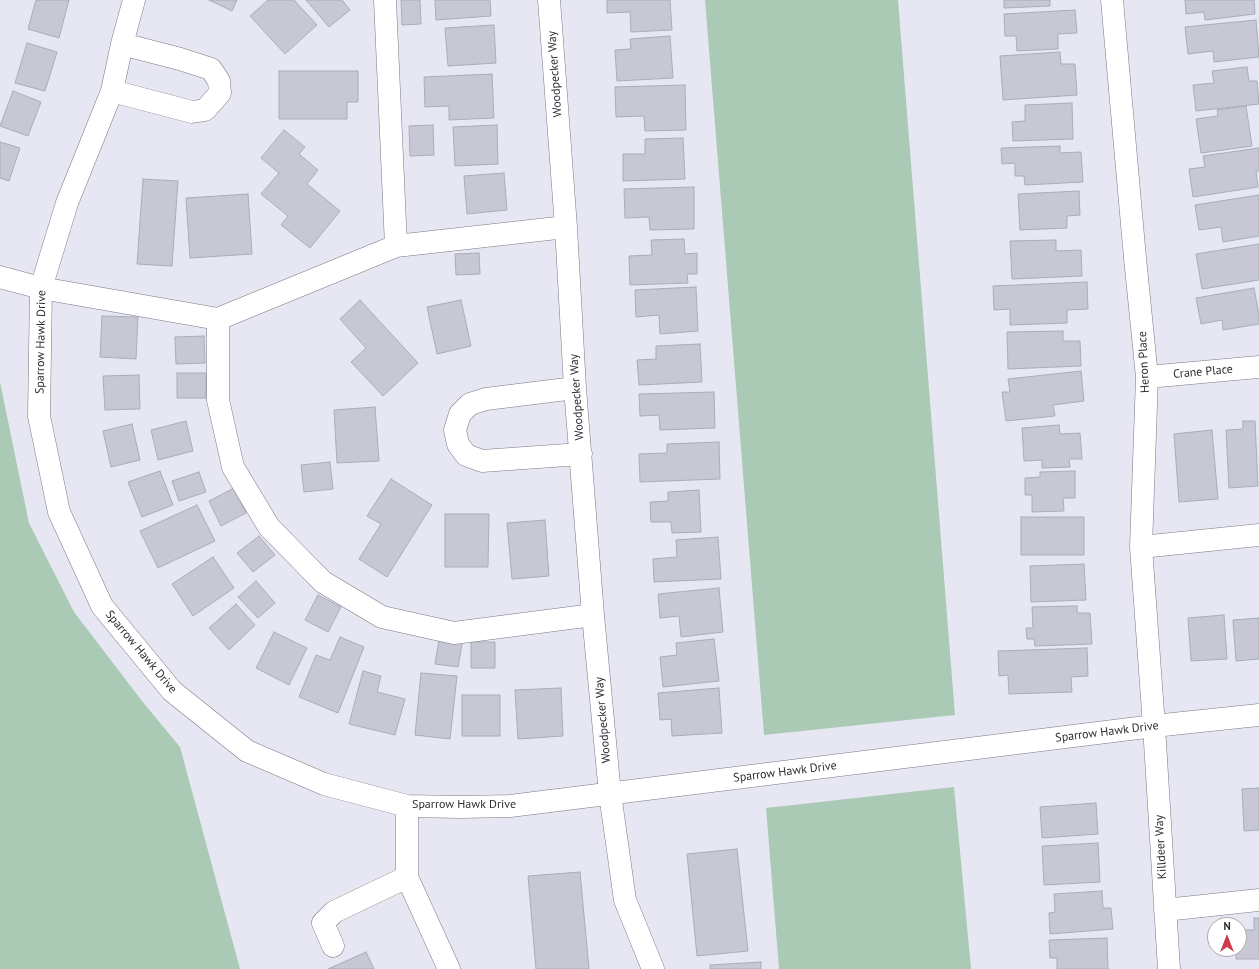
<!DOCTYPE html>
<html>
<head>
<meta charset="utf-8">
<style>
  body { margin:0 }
  #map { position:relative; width:1259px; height:969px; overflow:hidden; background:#e6e7f3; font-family:"PT Sans",sans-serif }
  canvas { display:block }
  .north { position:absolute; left:1207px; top:917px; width:40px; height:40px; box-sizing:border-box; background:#fff; border:1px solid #ababad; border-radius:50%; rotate:0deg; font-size:11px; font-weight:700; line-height:16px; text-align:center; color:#2d2e32 }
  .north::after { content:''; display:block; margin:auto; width:14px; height:18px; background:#cd3c4e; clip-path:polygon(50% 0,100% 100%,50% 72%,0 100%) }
</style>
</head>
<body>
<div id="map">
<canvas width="1259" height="969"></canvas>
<div class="north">N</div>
</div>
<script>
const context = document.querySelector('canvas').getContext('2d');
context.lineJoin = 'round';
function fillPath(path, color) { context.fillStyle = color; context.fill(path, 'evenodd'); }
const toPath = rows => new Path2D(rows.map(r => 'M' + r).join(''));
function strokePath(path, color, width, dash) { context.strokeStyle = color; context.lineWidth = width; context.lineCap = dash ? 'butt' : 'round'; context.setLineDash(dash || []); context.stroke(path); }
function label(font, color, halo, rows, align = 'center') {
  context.font = font + ' "PT Sans",sans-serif'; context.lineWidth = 3.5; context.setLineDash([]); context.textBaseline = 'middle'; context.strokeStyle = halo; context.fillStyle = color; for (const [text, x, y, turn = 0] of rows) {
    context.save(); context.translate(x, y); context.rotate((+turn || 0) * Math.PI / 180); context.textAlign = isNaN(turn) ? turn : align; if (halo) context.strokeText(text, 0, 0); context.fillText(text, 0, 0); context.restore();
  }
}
const green = toPath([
  [705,0,898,0,955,715,764,735],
  [0,382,29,523,74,612,142,701,180,747,240,969,0,969],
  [954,787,971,969,779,969,766,808]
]);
const building = toPath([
  [36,0,69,0,59,38,28,29,36,0],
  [209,0,237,0,232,11,209,0],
  [268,0,294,0,317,25,285,54,250,16,268,0],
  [306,0,342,0,350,10,329,27,306,0],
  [401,0,420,0,421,24,402,25,401,0],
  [435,0,490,0,491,16,436,20,435,0],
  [607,0,670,0,672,30,631,32,630,12,607,13,607,0],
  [1004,0,1050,0,1050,6,1004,8,1004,0],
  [1185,0,1254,0,1255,14,1205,20,1204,12,1186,14,1185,0],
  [1075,10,1077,33,1058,34,1058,49,1017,51,1016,36,1005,36,1004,14,1075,10],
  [1256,20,1259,57,1214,62,1213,51,1188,54,1185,27,1256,20],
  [494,25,496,63,448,66,445,28,494,25],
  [670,36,673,78,617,81,615,50,631,49,630,39,670,36],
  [27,43,57,52,45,91,15,83,27,43],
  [1060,52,1061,64,1075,64,1077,95,1003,100,1000,56,1060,52],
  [1247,67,1249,81,1257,81,1259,104,1196,111,1193,85,1214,83,1212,71,1247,67],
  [279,71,358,71,358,102,347,102,347,119,279,119,279,71],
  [492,74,494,118,449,120,449,106,425,107,424,77,492,74],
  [685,85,686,130,645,131,644,116,616,117,615,87,685,85],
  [13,91,41,102,28,136,0,126,13,91],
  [1072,103,1073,139,1013,141,1012,122,1025,121,1025,105,1072,103],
  [1246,106,1252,146,1201,153,1196,119,1218,116,1217,110,1246,106],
  [433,125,434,155,410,156,409,126,433,125],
  [497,125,498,164,455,166,453,127,497,125],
  [284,130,305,147,299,154,318,170,307,184,340,211,310,248,281,225,288,216,261,194,279,173,261,158,284,130],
  [683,138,685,179,623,181,623,154,645,154,645,139,683,138],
  [0,142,20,148,9,181,0,178,0,142],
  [1060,146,1060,153,1081,152,1083,182,1025,185,1024,176,1015,176,1015,163,1002,164,1001,148,1060,146],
  [1259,148,1259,171,1256,171,1258,187,1193,197,1189,169,1205,167,1203,156,1259,148],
  [504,173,507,210,467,214,464,176,504,173],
  [143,179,178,181,172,266,137,264,143,179],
  [694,187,694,229,650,230,649,217,625,218,624,189,694,187],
  [1079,191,1080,215,1067,216,1067,228,1020,230,1018,194,1079,191],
  [248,194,252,254,190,258,186,198,248,194],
  [1259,195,1259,236,1223,242,1221,227,1199,230,1195,205,1259,195],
  [684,239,685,254,697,253,697,274,687,274,688,283,630,285,629,256,652,255,651,240,684,239],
  [1056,240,1056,251,1081,250,1082,276,1012,279,1010,241,1056,240],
  [1259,244,1259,280,1202,289,1196,254,1259,244],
  [479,253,480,274,456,275,455,254,479,253],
  [1087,282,1088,309,1067,310,1067,323,1010,325,1010,309,994,310,993,286,1087,282],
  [696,287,698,331,660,334,659,315,636,317,635,290,696,287],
  [1254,288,1259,315,1259,324,1223,330,1222,320,1201,324,1196,298,1254,288],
  [360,300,418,363,383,396,351,362,366,348,340,319,360,300],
  [461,300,471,346,437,354,427,307,461,300],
  [102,316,138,317,136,359,100,357,102,316],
  [1063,331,1063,341,1080,341,1081,366,1008,369,1007,332,1063,331],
  [204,336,205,363,176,364,175,337,204,336],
  [700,344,702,382,639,385,637,360,656,359,656,346,700,344],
  [1081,371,1084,401,1053,405,1055,416,1006,421,1002,392,1010,392,1008,379,1081,371],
  [177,373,206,373,206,398,177,398,177,373],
  [139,375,140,409,105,410,103,376,139,375],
  [714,392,715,428,660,430,659,415,640,416,639,394,714,392],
  [375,407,379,461,337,463,334,410,375,407],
  [186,421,193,451,158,460,151,430,186,421],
  [1243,421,1255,421,1258,486,1229,488,1226,430,1243,429,1243,421],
  [132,424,140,460,111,467,103,431,132,424],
  [1059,425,1060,434,1080,433,1082,459,1069,459,1070,467,1042,468,1042,460,1024,461,1022,428,1059,425],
  [1212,430,1218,499,1179,502,1174,434,1212,430],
  [719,442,720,479,640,482,639,454,667,453,667,444,719,442],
  [330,462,333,489,304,492,301,465,330,462],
  [160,471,173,505,142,517,128,482,160,471],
  [1075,471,1075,498,1063,498,1064,511,1032,512,1032,495,1025,495,1025,478,1040,477,1040,472,1075,471],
  [199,472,206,492,179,501,172,481,199,472],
  [391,479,432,505,387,577,359,559,381,524,367,516,391,479],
  [234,488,246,513,221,526,209,501,234,488],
  [699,490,701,532,672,533,671,522,651,522,650,502,668,501,668,492,699,490],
  [197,505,215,541,158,568,140,531,197,505],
  [445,514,489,514,488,567,445,567,445,514],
  [1021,517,1084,517,1084,555,1021,555,1021,517],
  [545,520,549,576,512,579,507,523,545,520],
  [259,536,275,555,253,572,237,553,259,536],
  [718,537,721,579,654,582,653,559,677,557,676,540,718,537],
  [213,557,234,588,193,616,172,584,213,557],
  [1084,564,1086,600,1031,602,1030,566,1084,564],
  [256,581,275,603,258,618,238,597,256,581],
  [719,588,723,632,681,637,679,616,660,618,658,594,719,588],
  [318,595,341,607,328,632,305,620,318,595],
  [236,604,255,625,229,650,209,628,236,604],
  [1077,606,1077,613,1090,613,1092,644,1035,646,1034,639,1027,639,1026,628,1033,628,1032,607,1077,606],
  [1224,615,1227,659,1191,661,1188,618,1224,615],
  [1259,618,1259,659,1236,661,1233,620,1259,618],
  [274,632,307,648,289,685,256,668,274,632],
  [340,637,364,647,338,713,299,697,316,655,330,660,340,637],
  [714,639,719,681,663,687,660,657,677,655,676,643,714,639],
  [439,640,462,644,458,667,435,664,439,640],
  [471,642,495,642,495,668,471,668,471,642],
  [1087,648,1088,676,1071,677,1072,692,1009,694,1008,675,999,676,998,651,1087,648],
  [363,671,381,676,377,692,405,699,395,735,349,724,363,671],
  [421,673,457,676,450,739,415,735,421,673],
  [561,688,563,736,518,739,515,690,561,688],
  [719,688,722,733,672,736,671,719,660,720,658,693,719,688],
  [462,695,500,695,500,736,462,736,462,695],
  [1259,788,1259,830,1244,831,1242,789,1259,788],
  [1096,803,1098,834,1042,838,1040,807,1096,803],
  [1098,843,1100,882,1044,885,1042,846,1098,843],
  [737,849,748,951,697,956,687,854,737,849],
  [580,872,589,969,536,969,528,876,580,872],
  [1102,891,1103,908,1111,908,1113,929,1050,934,1049,913,1055,912,1054,894,1102,891],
  [1254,918,1259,918,1259,959,1236,959,1236,949,1239,949,1239,930,1254,930,1254,918],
  [1107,938,1108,969,1057,969,1057,958,1050,958,1049,940,1107,938],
  [366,952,374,969,328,969,366,952],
  [761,962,761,969,710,969,710,965,761,962]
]);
const minor = toPath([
  [134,0,122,44,112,91,67,203,41,288,39,416,59,512,102,606,172,691,247,751,324,784,407,806,461,807,510,806,1154,726,1259,715],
  [385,0,396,246],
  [549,0,566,227,575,388,593,615,610,794,625,900,653,969],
  [1112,0,1135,258,1147,377,1141,547,1154,726,1169,969],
  [112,91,192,112,205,110,220,93,219,81,211,69,180,59,122,44],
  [0,277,41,288,218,319,396,246,566,227],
  [218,319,218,400,233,467,269,527,323,582,382,617,454,633,593,615],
  [1147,377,1259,367],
  [575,388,486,399,470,404,460,414,455,430,458,444,466,455,482,461,581,454],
  [1141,547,1259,535],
  [407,806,407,877,449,969],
  [1165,910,1259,900],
  [333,946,323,923,334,912,407,877]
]);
const streetNames = [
  ["Woodpecker Way",555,74,-94],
  ["Sparrow Hawk Drive",41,342,-89],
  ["Heron Place",1144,362,-93],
  ["Crane Place",1203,372,-5],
  ["Woodpecker Way",577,397,-94],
  ["Sparrow Hawk Drive",141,652,50],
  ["Woodpecker Way",603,720,-95],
  ["Sparrow Hawk Drive",1107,732,-7],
  ["Sparrow Hawk Drive",785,772,-7],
  ["Sparrow Hawk Drive",464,805],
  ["Killdeer Way",1161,847,-93]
];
fillPath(green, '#abcab5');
fillPath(building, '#c7c8d4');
strokePath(building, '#aaacb7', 1);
strokePath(minor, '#787a84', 23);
strokePath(minor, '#fff', 22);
label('12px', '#2d2e32', '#fff', streetNames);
</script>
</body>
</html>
